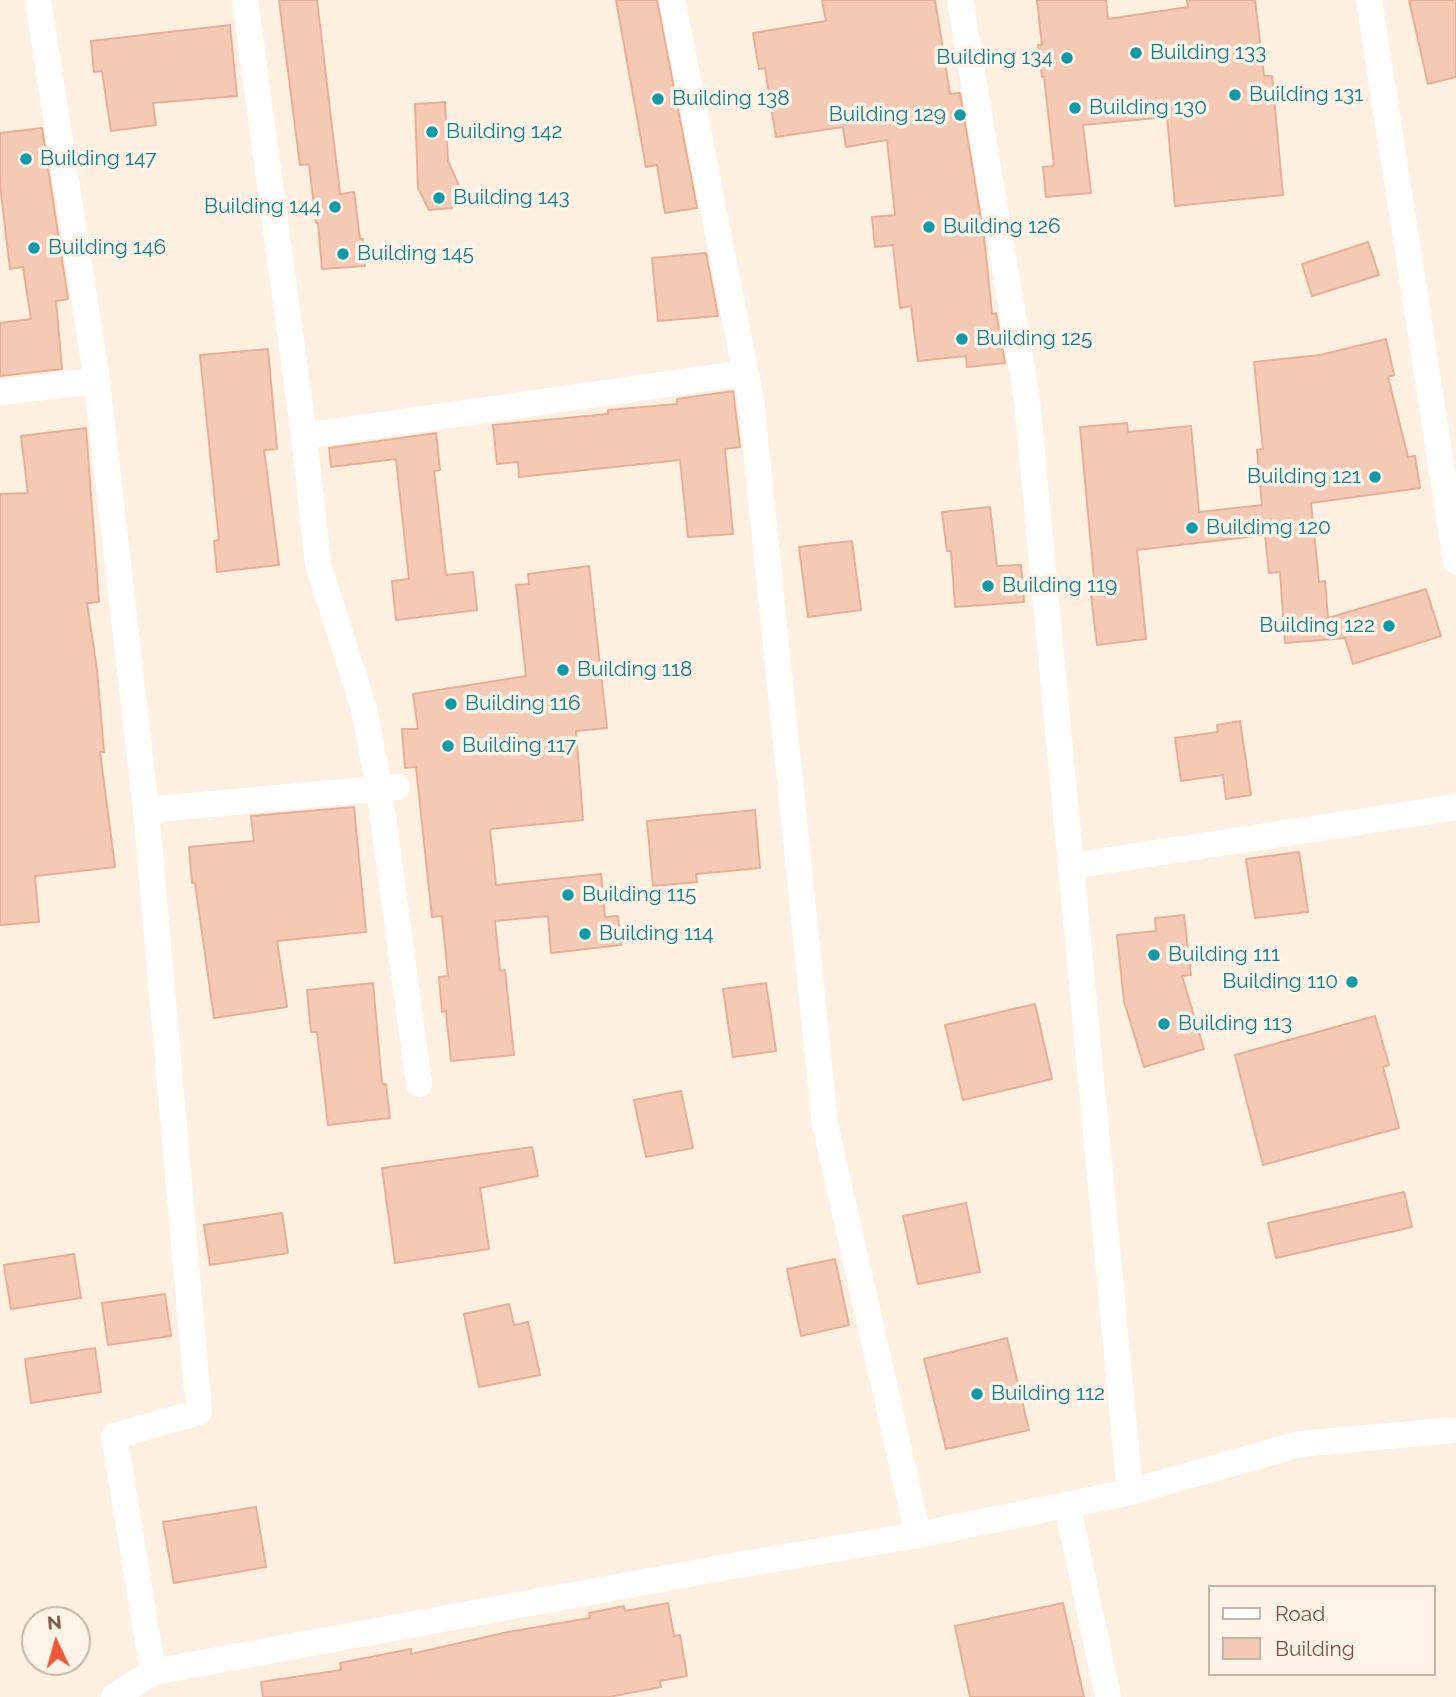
<!DOCTYPE html>
<html>
<head>
<meta charset="utf-8">
<style>
  body { margin:0 }
  #map { position:relative; width:1456px; height:1697px; overflow:hidden; background:#fef0e0; font-family:Raleway,sans-serif }
  canvas { display:block }
  .legend { position:absolute; left:1208px; top:1585px; width:228px; height:91px; box-sizing:border-box; background:#fff4e7; border:2px solid #c8b4a7; margin:0; padding:9px 12px; list-style:none; font-size:21px; color:#765346 }
  .legend li { display:flex; align-items:center; gap:14px; height:35px }
  .legend b { width:35px; border:2px solid #c8b4a7 }
  .north { position:absolute; left:21px; top:1606px; width:70px; height:70px; box-sizing:border-box; background:#fff4e7; border:2px solid #c8b4a7; border-radius:50%; rotate:355deg; font-size:19px; font-weight:700; line-height:28px; text-align:center; color:#765346 }
  .north::after { content:''; display:block; margin:auto; width:24px; height:32px; background:#f0583c; clip-path:polygon(50% 0,100% 100%,50% 72%,0 100%) }
</style>
</head>
<body>
<div id="map">
<canvas width="1456" height="1697"></canvas>
<ul class="legend">
<li><b style="height:9px;background:#fff"></b>Road</li>
<li><b style="height:19px;background:#f5cab5"></b>Building</li>
</ul>
<div class="north">N</div>
</div>
<script>
const context = document.querySelector('canvas').getContext('2d');
context.lineJoin = 'round';
function fillPath(path, color) { context.fillStyle = color; context.fill(path, 'evenodd'); }
const toPath = rows => new Path2D(rows.map(r => 'M' + r).join(''));
function strokePath(path, color, width, dash) { context.strokeStyle = color; context.lineWidth = width; context.lineCap = dash ? 'butt' : 'round'; context.setLineDash(dash || []); context.stroke(path); }
function label(font, color, halo, rows, align = 'center') {
  context.font = font + ' Raleway,sans-serif'; context.lineWidth = 7; context.setLineDash([]); context.textBaseline = 'middle'; context.strokeStyle = halo; context.fillStyle = color; for (const [text, x, y, turn = 0] of rows) {
    context.save(); context.translate(x, y); context.rotate((+turn || 0) * Math.PI / 180); context.textAlign = isNaN(turn) ? turn : align; if (halo) context.strokeText(text, 0, 0); context.fillText(text, 0, 0); context.restore();
  }
}
const building = toPath([
  [279,0,317,0,340,194,354,192,360,239,363,239,365,266,322,269,318,223,316,223,309,164,300,165,279,0],
  [616,0,657,0,697,208,665,213,657,165,646,167,616,0],
  [822,0,935,0,950,94,960,93,984,237,992,314,996,313,1005,363,967,367,966,356,918,361,911,306,900,308,893,245,875,247,872,217,895,215,887,140,846,147,843,127,776,137,765,68,759,69,753,33,826,21,822,0],
  [1037,0,1106,0,1108,19,1188,7,1187,0,1255,0,1264,76,1272,76,1283,195,1175,206,1167,117,1083,125,1091,193,1046,197,1043,167,1054,166,1044,76,1042,77,1038,45,1042,45,1037,0],
  [1409,0,1456,0,1456,77,1428,84,1409,0],
  [230,25,237,96,153,103,156,125,111,131,102,71,94,72,91,41,230,25],
  [445,102,448,161,460,188,452,208,429,210,418,188,415,104,445,102],
  [42,128,68,299,56,301,62,369,0,376,0,323,31,319,23,267,10,269,0,185,0,133,42,128],
  [1368,242,1379,275,1312,296,1302,264,1368,242],
  [706,253,718,316,658,321,652,258,706,253],
  [1386,339,1394,375,1388,377,1408,457,1415,456,1420,488,1311,503,1319,582,1325,581,1328,618,1426,589,1441,636,1353,664,1345,638,1285,643,1280,572,1269,573,1265,535,1137,550,1146,639,1097,645,1089,579,1094,578,1080,427,1127,423,1128,432,1191,426,1199,512,1262,505,1257,450,1263,449,1254,362,1320,355,1386,339],
  [268,349,277,449,264,450,279,565,217,572,214,541,219,540,200,355,268,349],
  [733,391,740,447,725,449,733,534,688,537,680,460,519,477,518,462,497,464,493,425,608,414,608,410,677,404,677,399,733,391],
  [86,428,99,602,87,603,97,670,104,752,100,752,115,867,35,876,39,922,0,925,0,494,28,493,21,436,86,428],
  [436,433,440,470,434,471,446,575,473,572,477,610,396,620,392,581,409,579,396,459,331,467,329,448,436,433],
  [990,507,997,566,1021,565,1024,602,955,607,951,551,947,551,942,512,990,507],
  [852,541,861,610,808,617,799,547,852,541],
  [589,566,607,728,576,731,583,820,490,829,496,885,601,874,605,917,618,916,621,945,551,953,548,916,495,921,500,971,505,970,514,1055,451,1061,446,1011,442,1012,439,977,448,976,442,916,432,917,416,767,405,768,402,729,418,729,413,694,526,676,516,585,529,584,528,574,589,566],
  [1240,721,1251,795,1226,799,1223,775,1181,781,1175,738,1218,732,1217,725,1240,721],
  [354,807,366,932,277,941,287,1007,214,1018,195,883,192,883,189,847,254,841,251,816,354,807],
  [755,810,760,868,696,874,697,882,653,886,647,821,755,810],
  [1299,852,1308,912,1255,918,1246,859,1299,852],
  [1184,915,1191,975,1182,976,1204,1049,1144,1067,1124,1001,1117,935,1156,931,1155,918,1184,915],
  [373,983,382,1084,386,1084,390,1118,328,1125,317,1032,311,1032,307,990,373,983],
  [766,983,776,1051,733,1057,723,989,766,983],
  [1035,1004,1052,1079,963,1100,945,1025,1035,1004],
  [1375,1016,1389,1065,1383,1067,1399,1128,1263,1165,1235,1055,1375,1016],
  [681,1091,693,1148,646,1157,634,1100,681,1091],
  [532,1147,538,1176,480,1188,489,1249,395,1263,382,1168,532,1147],
  [1404,1192,1412,1227,1276,1258,1268,1223,1404,1192],
  [966,1203,980,1272,918,1284,903,1216,966,1203],
  [282,1213,288,1253,210,1265,204,1225,282,1213],
  [74,1254,81,1298,11,1309,4,1265,74,1254],
  [835,1259,849,1325,801,1336,787,1269,835,1259],
  [165,1294,171,1336,108,1345,102,1303,165,1294],
  [509,1304,514,1325,528,1322,540,1375,479,1387,464,1314,509,1304],
  [1007,1338,1029,1430,946,1449,924,1359,1007,1338],
  [95,1348,101,1392,31,1403,25,1359,95,1348],
  [256,1507,266,1567,174,1583,163,1522,256,1507],
  [668,1603,674,1636,680,1635,687,1676,660,1681,661,1687,609,1697,263,1697,261,1682,341,1670,340,1663,411,1649,411,1654,508,1632,590,1618,589,1613,624,1606,625,1611,668,1603],
  [1063,1603,1084,1697,970,1697,955,1626,1063,1603]
]);
const street = toPath([
  [245,0,304,436,318,564,364,709,379,788,419,1084],
  [672,0,751,400,825,1124,918,1535],
  [960,0,1027,400,1130,1492],
  [1369,0,1456,561],
  [97,381,146,810,199,1412,114,1436,153,1672],
  [0,392,97,381,38,0],
  [304,436,745,373],
  [146,810,397,787],
  [1071,866,1456,807],
  [1067,1504,1108,1697],
  [114,1697,153,1672,743,1564,918,1535,1130,1492,1300,1444,1456,1430]
]);
const markers = [
  [1136,53,7,"#0f9aa8"],
  [1067,58,7,"#0f9aa8"],
  [1235,95,7,"#0f9aa8"],
  [658,99,7,"#0f9aa8"],
  [1075,108,7,"#0f9aa8"],
  [960,115,7,"#0f9aa8"],
  [432,132,7,"#0f9aa8"],
  [26,159,7,"#0f9aa8"],
  [439,198,7,"#0f9aa8"],
  [335,207,7,"#0f9aa8"],
  [929,227,7,"#0f9aa8"],
  [34,248,7,"#0f9aa8"],
  [343,254,7,"#0f9aa8"],
  [962,339,7,"#0f9aa8"],
  [1375,477,7,"#0f9aa8"],
  [1192,528,7,"#0f9aa8"],
  [988,586,7,"#0f9aa8"],
  [1389,626,7,"#0f9aa8"],
  [563,670,7,"#0f9aa8"],
  [451,704,7,"#0f9aa8"],
  [448,746,7,"#0f9aa8"],
  [568,895,7,"#0f9aa8"],
  [585,934,7,"#0f9aa8"],
  [1154,955,7,"#0f9aa8"],
  [1352,982,7,"#0f9aa8"],
  [1164,1024,7,"#0f9aa8"],
  [977,1394,7,"#0f9aa8"]
];
const cultureNames = [
  ["Building 133",1150,53],
  ["Building 134",1053,58,"right"],
  ["Building 131",1249,95],
  ["Building 138",672,99],
  ["Building 130",1089,108],
  ["Building 129",946,115,"right"],
  ["Building 142",446,132],
  ["Building 147",40,159],
  ["Building 143",453,198],
  ["Building 144",321,207,"right"],
  ["Building 126",943,227],
  ["Building 146",48,248],
  ["Building 145",357,254],
  ["Building 125",976,339],
  ["Building 121",1361,477,"right"],
  ["Buildimg 120",1206,528],
  ["Building 119",1002,586],
  ["Building 122",1375,626,"right"],
  ["Building 118",577,670],
  ["Building 116",465,704],
  ["Building 117",462,746],
  ["Building 115",582,895],
  ["Building 114",599,934],
  ["Building 111",1168,955],
  ["Building 110",1338,982,"right"],
  ["Building 113",1178,1024],
  ["Building 112",991,1394]
];
fillPath(building, '#f5cab5');
strokePath(building, '#e8af95', 2);
strokePath(street, '#fff', 26);
for (const [x, y, r, color] of markers) { const dot = new Path2D(); dot.arc(x, y, r, 0, 2 * Math.PI); context.fillStyle = color; context.fill(dot); strokePath(dot, '#fff4e7', 2.5); }
label('21px', '#0d838f', '#fff4e7', cultureNames, 'left');
</script>
</body>
</html>
